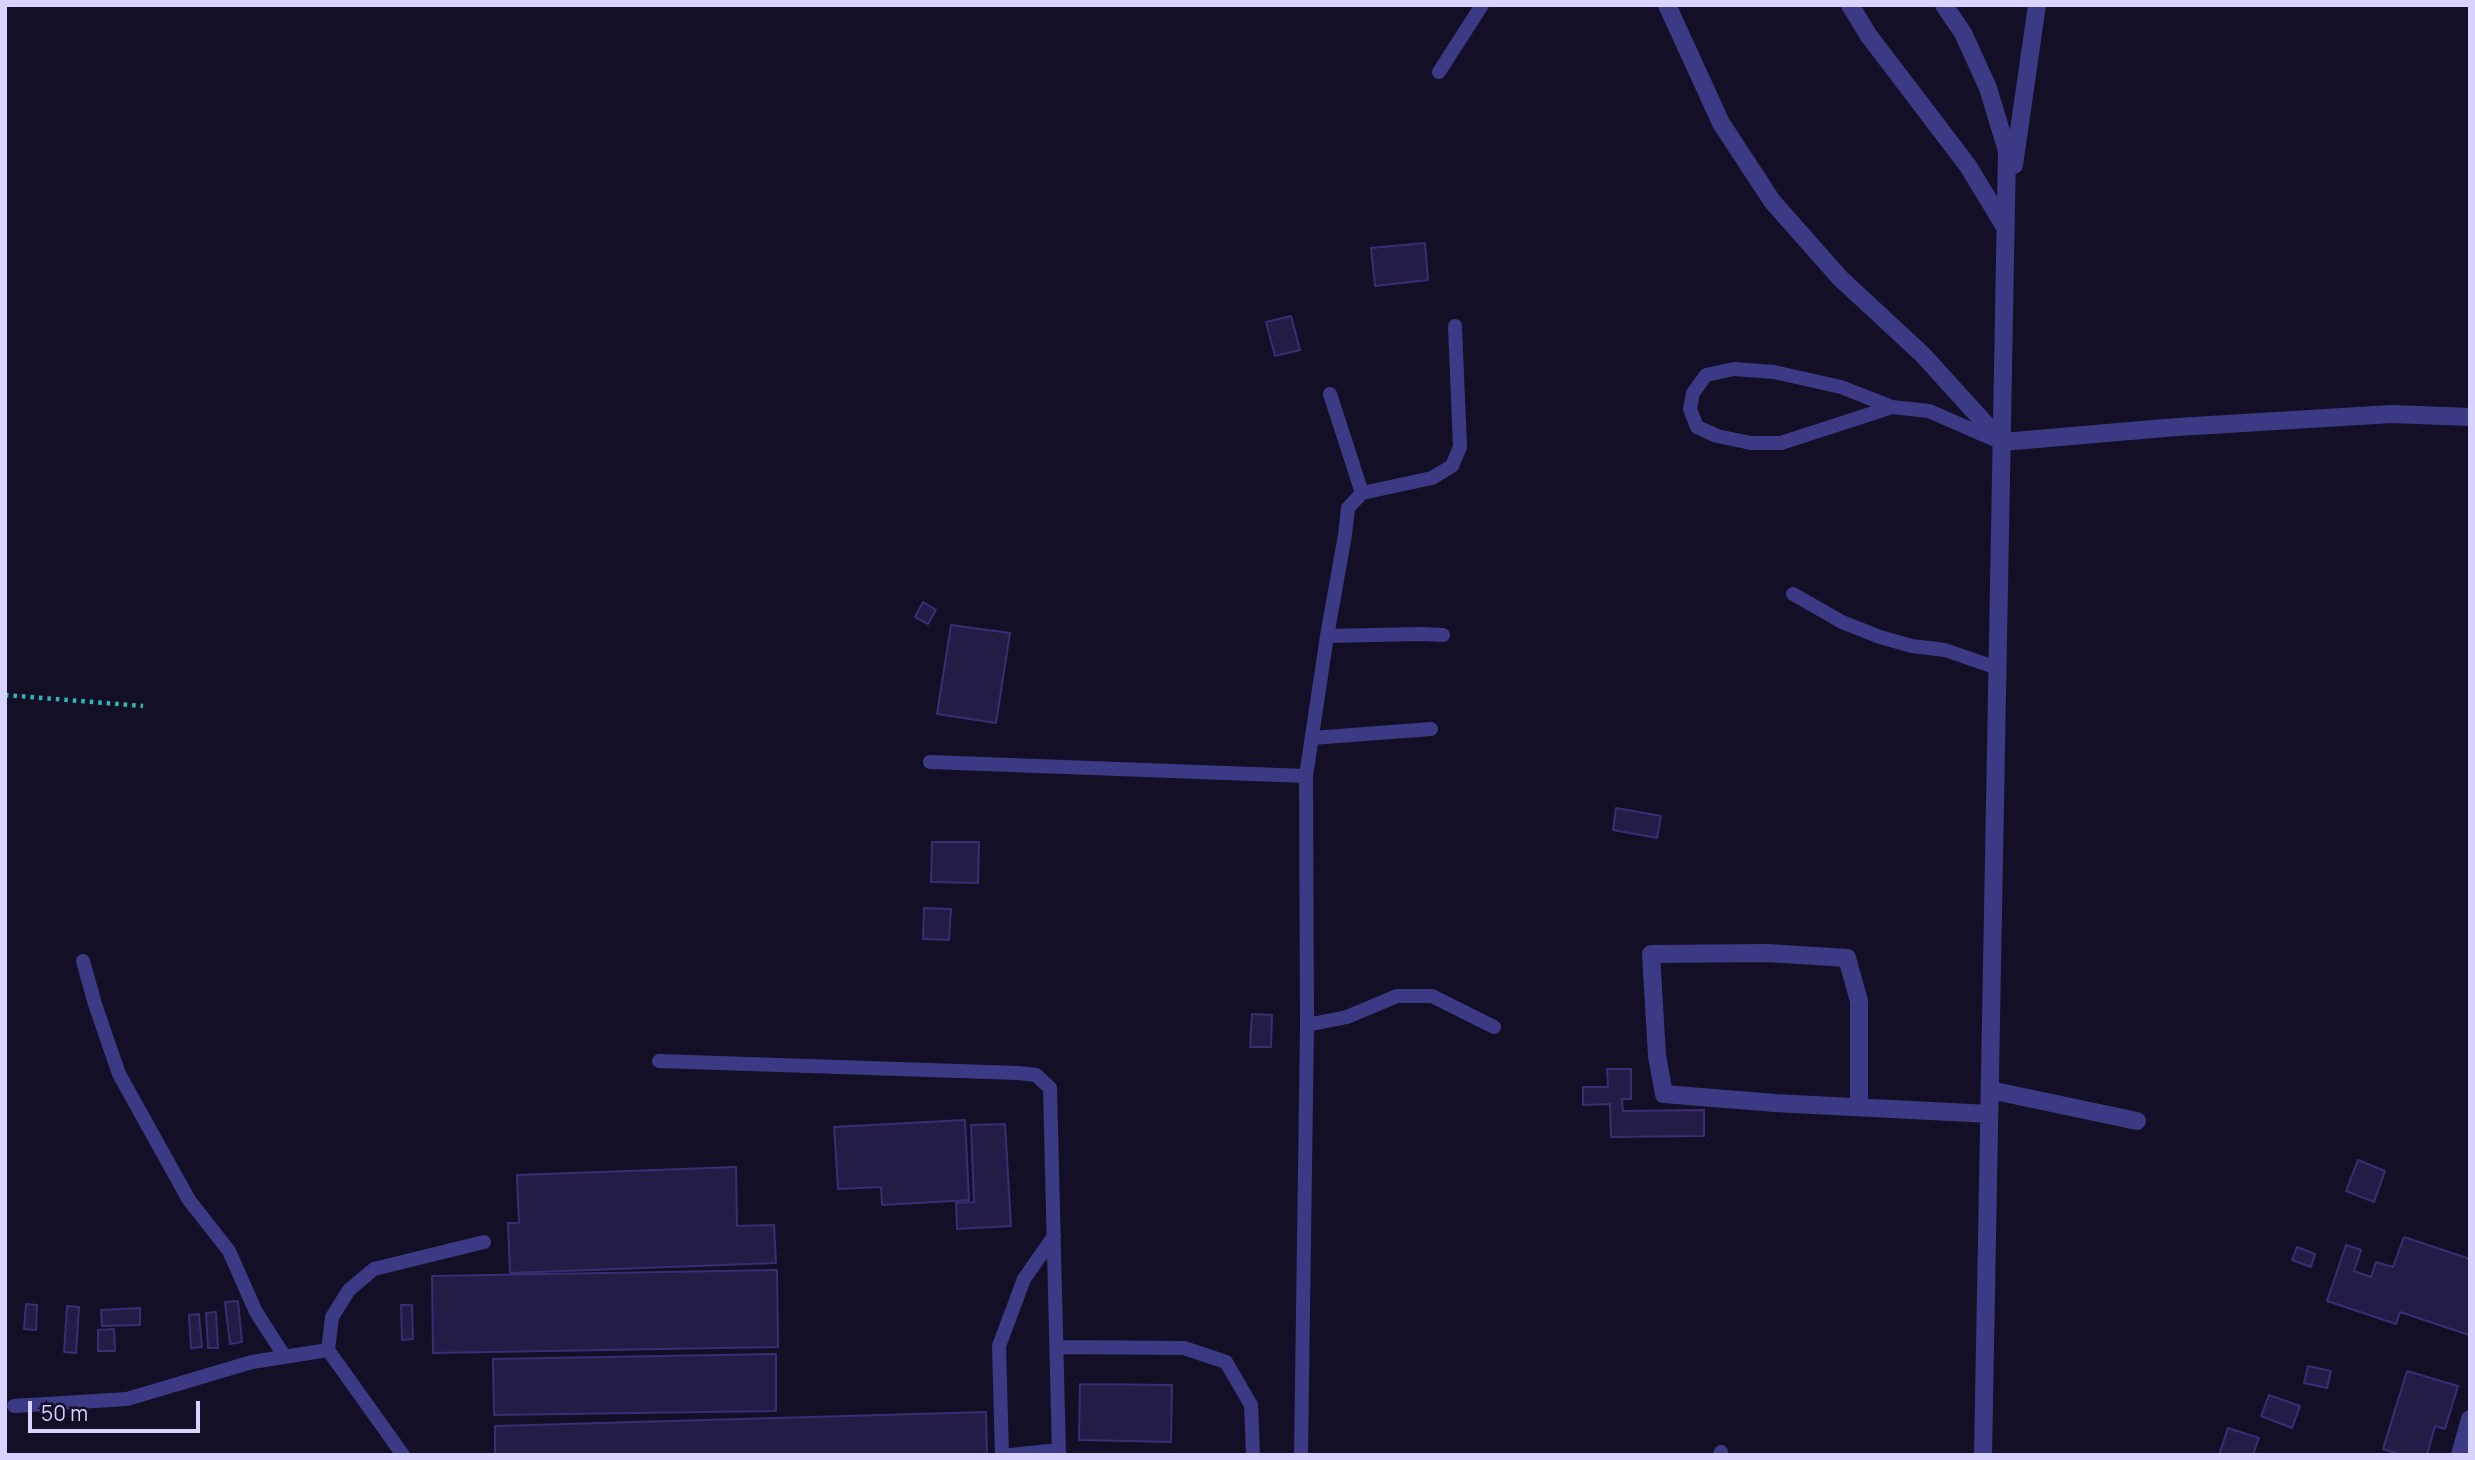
<!DOCTYPE html>
<html>
<head>
<meta charset="utf-8">
<style>
  body { margin:0 }
  #map { position:relative; width:2475px; height:1460px; overflow:hidden; background:#130f26; font-family:Manrope,sans-serif }
  canvas { display:block }
  .frame { position:absolute; inset:0; border:7px solid #d9d4ff; pointer-events:none }
  .scale { position:absolute; left:28px; top:1401px; width:172px; height:32px; box-sizing:border-box; border:4px solid #d9d4ff; border-top:0; padding-left:9px; font-size:21px; line-height:24px; white-space:nowrap; color:#d9d4ff; -webkit-text-stroke:5px #130f26; paint-order:stroke }
</style>
</head>
<body>
<div id="map">
<canvas width="2475" height="1460"></canvas>
<div class="frame"></div>
<div class="scale">50 m</div>
</div>
<script>
const context = document.querySelector('canvas').getContext('2d');
context.lineJoin = 'round';
function fillPath(path, color) { context.fillStyle = color; context.fill(path, 'evenodd'); }
const toPath = rows => new Path2D(rows.map(r => 'M' + r).join(''));
function strokePath(path, color, width, dash) { context.strokeStyle = color; context.lineWidth = width; context.lineCap = dash ? 'butt' : 'round'; context.setLineDash(dash || []); context.stroke(path); }
const building = toPath([
  [1425,243,1428,280,1375,286,1371,248,1425,243],
  [1291,316,1300,350,1275,356,1266,322,1291,316],
  [923,602,936,610,928,624,915,617,923,602],
  [951,625,1010,633,996,723,937,714,951,625],
  [1616,808,1661,816,1657,838,1613,830,1616,808],
  [932,842,979,842,978,883,931,882,932,842],
  [924,908,951,909,949,940,923,939,924,908],
  [1252,1014,1272,1015,1271,1047,1250,1047,1252,1014],
  [1607,1069,1631,1069,1631,1099,1622,1099,1623,1111,1704,1110,1704,1136,1611,1137,1610,1104,1583,1105,1583,1087,1608,1087,1607,1069],
  [965,1120,969,1200,882,1205,881,1187,838,1189,834,1127,965,1120],
  [1005,1124,1011,1226,957,1229,956,1203,974,1202,971,1125,1005,1124],
  [2358,1160,2385,1171,2374,1202,2346,1191,2358,1160],
  [736,1167,737,1226,774,1225,776,1263,510,1273,508,1223,519,1223,517,1175,736,1167],
  [2404,1237,2470,1259,2469,1335,2400,1312,2396,1324,2327,1301,2346,1245,2361,1250,2354,1271,2371,1277,2376,1262,2393,1267,2404,1237],
  [2297,1247,2315,1254,2311,1267,2292,1260,2297,1247],
  [777,1270,778,1347,433,1353,432,1276,777,1270],
  [238,1301,242,1342,230,1344,225,1302,238,1301],
  [26,1304,37,1305,36,1330,24,1329,26,1304],
  [401,1305,412,1305,413,1339,402,1340,401,1305],
  [67,1306,79,1307,76,1353,64,1352,67,1306],
  [140,1308,140,1325,102,1326,101,1310,140,1308],
  [216,1312,218,1348,208,1348,206,1313,216,1312],
  [199,1314,202,1347,191,1348,189,1315,199,1314],
  [114,1329,115,1351,98,1351,98,1330,114,1329],
  [776,1354,776,1411,494,1415,493,1359,776,1354],
  [2308,1366,2331,1371,2327,1388,2304,1383,2308,1366],
  [2407,1371,2458,1386,2445,1429,2435,1426,2427,1455,2402,1455,2383,1449,2407,1371],
  [1080,1384,1172,1385,1171,1442,1079,1440,1080,1384],
  [2269,1395,2300,1406,2292,1428,2261,1416,2269,1395],
  [986,1412,987,1455,495,1455,495,1426,986,1412],
  [2228,1428,2259,1438,2253,1455,2219,1455,2228,1428]
]);
const path = toPath([
  [5,695,143,706]
]);
const lane = toPath([
  [1439,72,1482,5],
  [1330,394,1362,493],
  [1892,407,1841,387,1774,372,1734,369,1706,375,1693,393,1690,409,1697,427,1717,436,1751,443,1781,443,1892,407,1929,411,2000,442],
  [1793,594,1842,622,1880,637,1912,646,1945,650,1997,668],
  [1327,636,1420,634,1443,635],
  [1312,738,1431,729],
  [930,762,1306,776],
  [83,961,95,1004,119,1074,189,1200,229,1251,256,1312,285,1357],
  [1307,1025,1347,1017,1397,996,1432,996,1494,1027],
  [659,1061,1018,1073,1036,1075,1050,1088,1059,1455],
  [1057,1347,1184,1348,1226,1362,1251,1405,1253,1455],
  [14,1406,127,1399,252,1362,328,1350],
  [403,1455,328,1350,332,1317,349,1290,374,1269,484,1242],
  [1002,1455,999,1346,1024,1279,1054,1236],
  [1011,1455,1059,1450],
  [1301,1455,1307,1025,1306,776,1327,636,1345,535,1348,508,1362,493,1432,478,1452,466,1460,447,1455,326],
  [1720,1455,1721,1452]
]);
const street = toPath([
  [1667,5,1721,123,1772,201,1840,278,1923,355,2002,442,2177,427,2392,414,2470,417],
  [1850,5,1869,36,1968,166,2005,227],
  [1944,5,1963,33,1988,88,2007,151,1983,1455],
  [2014,165,2037,5],
  [1990,1090,2137,1121],
  [1859,1106,1859,1001,1847,958,1767,953,1651,954,1657,1056,1664,1094,1775,1103,1989,1114],
  [2460,1455,2470,1419]
]);
fillPath(building, '#241b47');
strokePath(building, '#3b2d73', 2);
strokePath(path, '#2fb8b0', 4.5, [3.5, 5]);
strokePath(lane, '#3d3a85', 14);
strokePath(street, '#3d3a85', 18);
</script>
</body>
</html>
